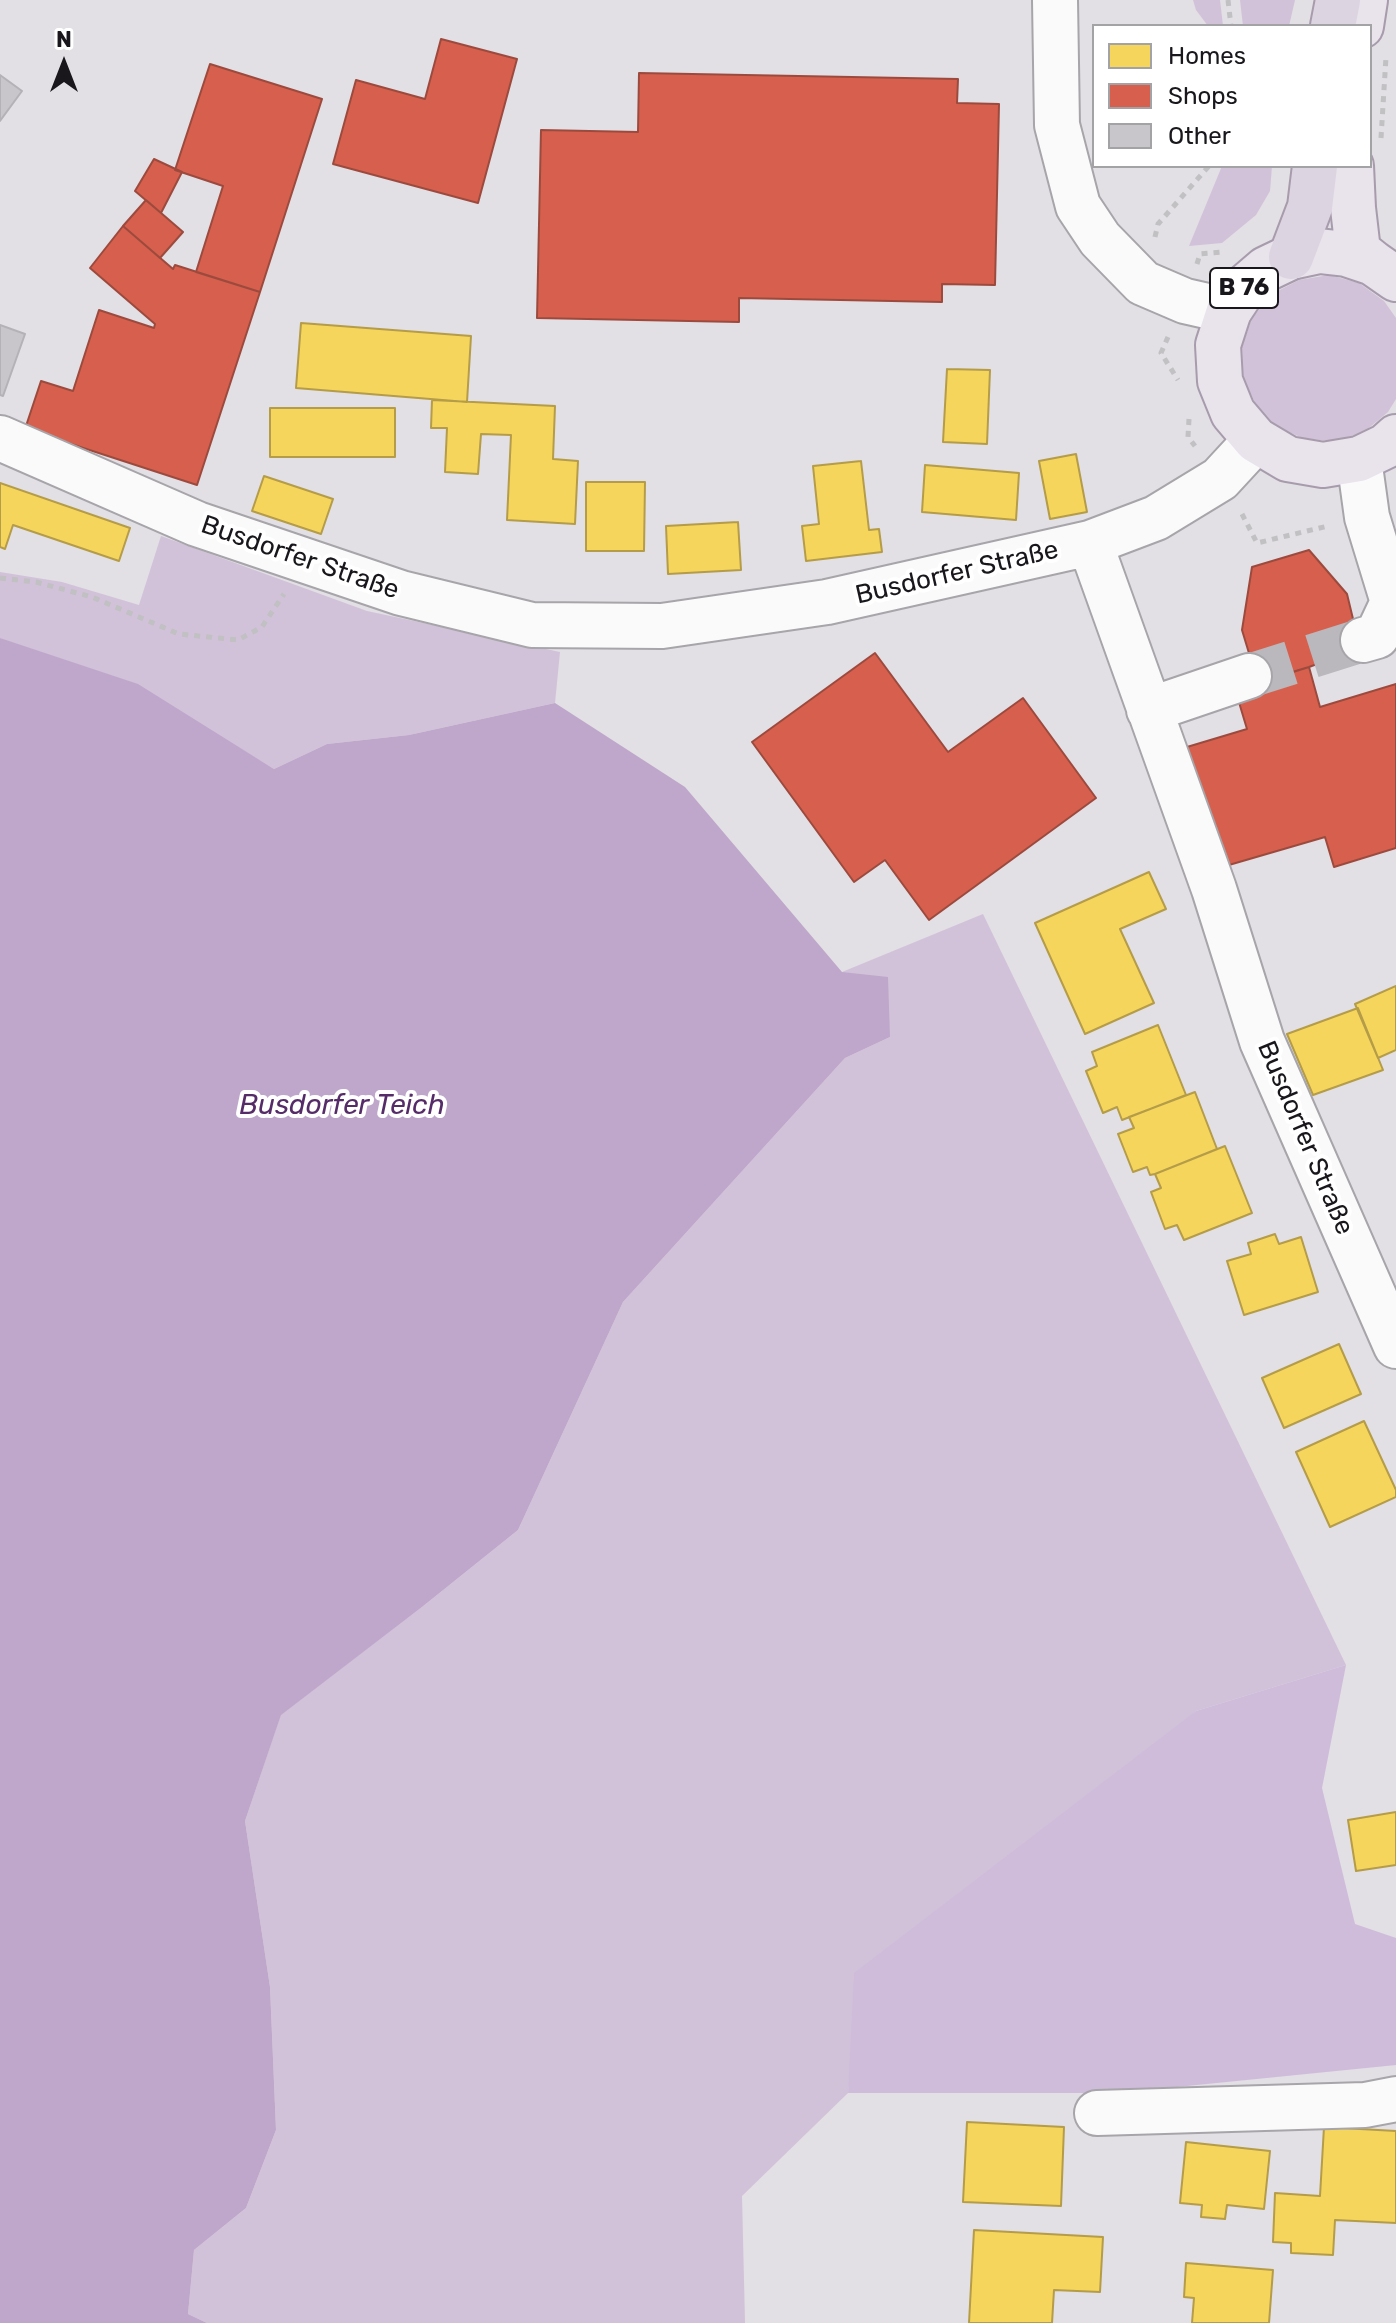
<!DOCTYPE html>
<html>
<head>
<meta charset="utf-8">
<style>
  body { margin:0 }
  #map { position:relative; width:1396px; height:2323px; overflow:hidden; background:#e2dfe5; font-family:Rubik,sans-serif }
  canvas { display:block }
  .legend { position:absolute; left:1092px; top:24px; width:280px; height:144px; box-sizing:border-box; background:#fff; border:2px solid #a3a2a4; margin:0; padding:10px 14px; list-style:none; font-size:24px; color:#19171b }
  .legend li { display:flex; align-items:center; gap:16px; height:40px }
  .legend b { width:40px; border:2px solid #a3a2a4 }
  .north { position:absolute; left:24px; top:24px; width:80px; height:80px; -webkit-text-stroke:6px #fff; paint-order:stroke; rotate:0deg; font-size:22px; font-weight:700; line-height:32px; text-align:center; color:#19171b }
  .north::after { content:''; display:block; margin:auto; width:28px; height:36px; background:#19171b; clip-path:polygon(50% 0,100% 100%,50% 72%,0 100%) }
</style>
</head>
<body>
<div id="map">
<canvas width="1396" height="2323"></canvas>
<ul class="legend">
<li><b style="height:22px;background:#f6d55c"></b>Homes</li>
<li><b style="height:22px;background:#d6604d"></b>Shops</li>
<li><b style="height:22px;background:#c9c6cb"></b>Other</li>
</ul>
<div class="north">N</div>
</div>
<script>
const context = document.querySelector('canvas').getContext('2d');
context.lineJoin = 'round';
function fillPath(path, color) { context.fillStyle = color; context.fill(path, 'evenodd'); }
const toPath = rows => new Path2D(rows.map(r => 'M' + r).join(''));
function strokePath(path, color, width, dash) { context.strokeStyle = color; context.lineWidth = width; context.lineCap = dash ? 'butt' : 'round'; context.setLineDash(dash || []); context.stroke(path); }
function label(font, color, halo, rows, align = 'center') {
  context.font = font + ' Rubik,sans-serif'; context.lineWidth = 8; context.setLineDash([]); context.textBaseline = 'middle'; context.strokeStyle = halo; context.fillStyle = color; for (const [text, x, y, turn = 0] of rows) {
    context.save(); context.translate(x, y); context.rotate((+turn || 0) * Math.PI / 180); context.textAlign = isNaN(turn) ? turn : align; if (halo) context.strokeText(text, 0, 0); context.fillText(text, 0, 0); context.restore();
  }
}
const green = toPath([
  [1193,0,1220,0,1223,26,1208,26,1196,10],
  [1240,0,1295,0,1289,26,1243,26],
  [1222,166,1272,166,1270,191,1256,215,1222,243,1189,246],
  [1329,275,1359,283,1384,301,1396,318,1396,399,1388,412,1364,432,1335,441,1305,439,1277,427,1256,405,1243,377,1242,347,1252,318,1272,294,1299,280],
  [161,536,367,611,560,652,555,703,409,735,327,744,274,769,241,749,0,638,0,572,62,582,139,605],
  [983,914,1346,1665,1196,1711,851,2067,848,2093,742,2196,745,2323,207,2323,188,2314,194,2250,246,2208,276,2130,270,1987,245,1821,281,1714,422,1607,518,1530,623,1302,845,1058,890,1037,842,972]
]);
const forest = toPath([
  [1346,1665,1322,1788,1355,1924,1396,1938,1396,2065,1117,2093,848,2093,854,1973,1196,1711]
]);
const water = toPath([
  [0,638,138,684,274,769,327,744,409,735,555,703,685,787,842,972,888,977,890,1037,845,1058,623,1302,518,1530,422,1607,281,1715,245,1821,270,1987,276,2130,246,2208,194,2250,188,2314,207,2323,0,2323]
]);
const homes = toPath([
  [301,323,471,336,467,402,296,388,301,323],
  [947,369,990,370,987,444,943,442,947,369],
  [432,400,555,406,553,459,578,461,575,524,507,520,511,435,481,434,478,474,445,472,447,428,431,428,432,400],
  [270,408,395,408,395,457,270,457,270,408],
  [1076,454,1087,512,1050,519,1039,461,1076,454],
  [861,461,869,530,879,529,882,552,806,561,802,526,819,524,813,466,861,461],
  [925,465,1019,473,1016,520,922,512,925,465],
  [264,476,333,499,321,534,252,511,264,476],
  [586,482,645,482,644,551,586,551,586,482],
  [0,483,130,528,119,561,13,525,5,549,0,547,0,483],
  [738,522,741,570,668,574,666,526,738,522],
  [1149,872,1166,909,1120,929,1154,1003,1085,1034,1035,923,1149,872],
  [1396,986,1396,1050,1378,1058,1355,1004,1396,986],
  [1358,1008,1383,1070,1313,1095,1287,1034,1358,1008],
  [1158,1025,1186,1095,1122,1120,1117,1107,1103,1113,1086,1071,1097,1066,1092,1052,1158,1025],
  [1195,1092,1217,1149,1155,1174,1150,1175,1147,1167,1133,1172,1118,1134,1134,1128,1129,1117,1195,1092],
  [1225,1146,1252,1213,1184,1240,1177,1225,1165,1229,1151,1192,1161,1188,1155,1174,1225,1146],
  [1275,1234,1279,1244,1301,1237,1318,1292,1244,1315,1227,1261,1251,1254,1248,1243,1275,1234],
  [1339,1344,1361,1394,1284,1428,1262,1378,1339,1344],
  [1364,1421,1396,1490,1396,1497,1330,1527,1296,1452,1364,1421],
  [1396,1812,1396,1865,1356,1871,1348,1820,1396,1812],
  [967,2122,1064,2127,1061,2206,963,2202,967,2122],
  [1324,2127,1396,2131,1396,2223,1335,2220,1333,2255,1291,2253,1291,2243,1273,2242,1275,2193,1320,2196,1324,2127],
  [1186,2142,1270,2151,1264,2209,1227,2205,1225,2219,1201,2217,1202,2205,1180,2203,1186,2142],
  [974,2230,1103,2237,1100,2292,1054,2290,1052,2323,969,2323,974,2230],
  [1186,2263,1273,2270,1269,2323,1192,2323,1194,2298,1184,2297,1186,2263]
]);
const shops = toPath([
  [441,39,517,59,478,203,333,164,356,80,425,99,441,39],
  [210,64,322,99,260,292,196,272,223,186,175,170,210,64],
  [639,73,958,79,957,103,999,104,995,285,942,284,942,302,739,298,739,322,537,318,541,130,638,132,639,73],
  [154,159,182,172,161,213,135,191,154,159],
  [146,200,183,232,160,258,123,226,146,200],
  [123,226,173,269,175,265,260,292,197,485,25,429,41,381,73,391,99,310,154,328,155,324,90,268,123,226],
  [1309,550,1347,594,1360,648,1309,667,1258,683,1242,630,1252,567,1309,550],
  [875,653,948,752,1023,698,1096,798,929,920,885,860,854,882,752,742,875,653],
  [1309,667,1320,707,1396,684,1396,848,1334,867,1325,837,1222,867,1187,747,1247,729,1235,689,1309,667]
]);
const building = toPath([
  [0,75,22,91,0,121,0,75],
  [0,325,25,334,3,396,0,395,0,325]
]);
const minorTunnel = toPath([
  [1249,676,1363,640]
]);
const path = toPath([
  [1228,0,1231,26],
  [1381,138,1386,57],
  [1155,237,1158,224,1209,166],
  [1197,264,1200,254,1223,252],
  [1168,337,1161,353,1178,380],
  [1189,419,1188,437,1195,446],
  [1242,514,1257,543,1328,526],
  [0,578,36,582,92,597,179,634,238,640,262,627,284,594]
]);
const minor = toPath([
  [1055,0,1057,125,1078,206,1100,239,1143,283,1185,301,1229,311],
  [0,438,197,524,401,593,532,625,662,626,827,602,1090,543,1156,518,1220,479,1256,440],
  [1359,459,1367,517,1393,602,1377,636,1363,640],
  [1090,543,1214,889,1262,1041,1396,1346],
  [1149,710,1249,676],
  [1097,2113,1365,2105,1396,2099]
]);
const major = toPath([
  [1361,26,1365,0],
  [1351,166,1353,208,1358,251,1373,263],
  [1396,279,1373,263,1346,254,1319,251,1291,257,1266,269,1245,287,1229,311,1218,345,1220,381,1233,413,1256,440,1288,459,1323,465,1359,459,1386,446,1396,437]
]);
const highway = toPath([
  [1333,26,1338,0],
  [1291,257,1310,207,1315,166]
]);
const shields = [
  [1244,288,68]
];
const shieldNames = [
  ["B 76",1244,288]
];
const streetNames = [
  ["Busdorfer Straße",300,558,19],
  ["Busdorfer Straße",957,573,-13],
  ["Busdorfer Straße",1305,1138,67]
];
const waterNames = [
  ["Busdorfer Teich",342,1106]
];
fillPath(green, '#d1c2d9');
fillPath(forest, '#cfbcda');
fillPath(water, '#bfa7cb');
fillPath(homes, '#f6d55c');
strokePath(homes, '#b49c48', 2);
fillPath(shops, '#d6604d');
strokePath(shops, '#9d4a3e', 2);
fillPath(building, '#c9c6cb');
strokePath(building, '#b5b2b7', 2);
strokePath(minorTunnel, '#bab7bd', 44, [44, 22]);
strokePath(minor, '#a7a5a9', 48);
strokePath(major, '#a79cac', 48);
strokePath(highway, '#a79cac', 48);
strokePath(path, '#c1c0c2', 5, [6, 6]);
strokePath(minor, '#fbfafb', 44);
strokePath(major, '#e9e3ec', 44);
strokePath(highway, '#ddd4e2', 44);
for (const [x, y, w] of shields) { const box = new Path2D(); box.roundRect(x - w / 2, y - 20, w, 40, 6); context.fillStyle = '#fff'; context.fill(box); strokePath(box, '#19171b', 2); }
label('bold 24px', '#19171b', null, shieldNames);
label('26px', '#19171b', '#fff', streetNames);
label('italic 28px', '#552b68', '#fff', waterNames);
</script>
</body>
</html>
